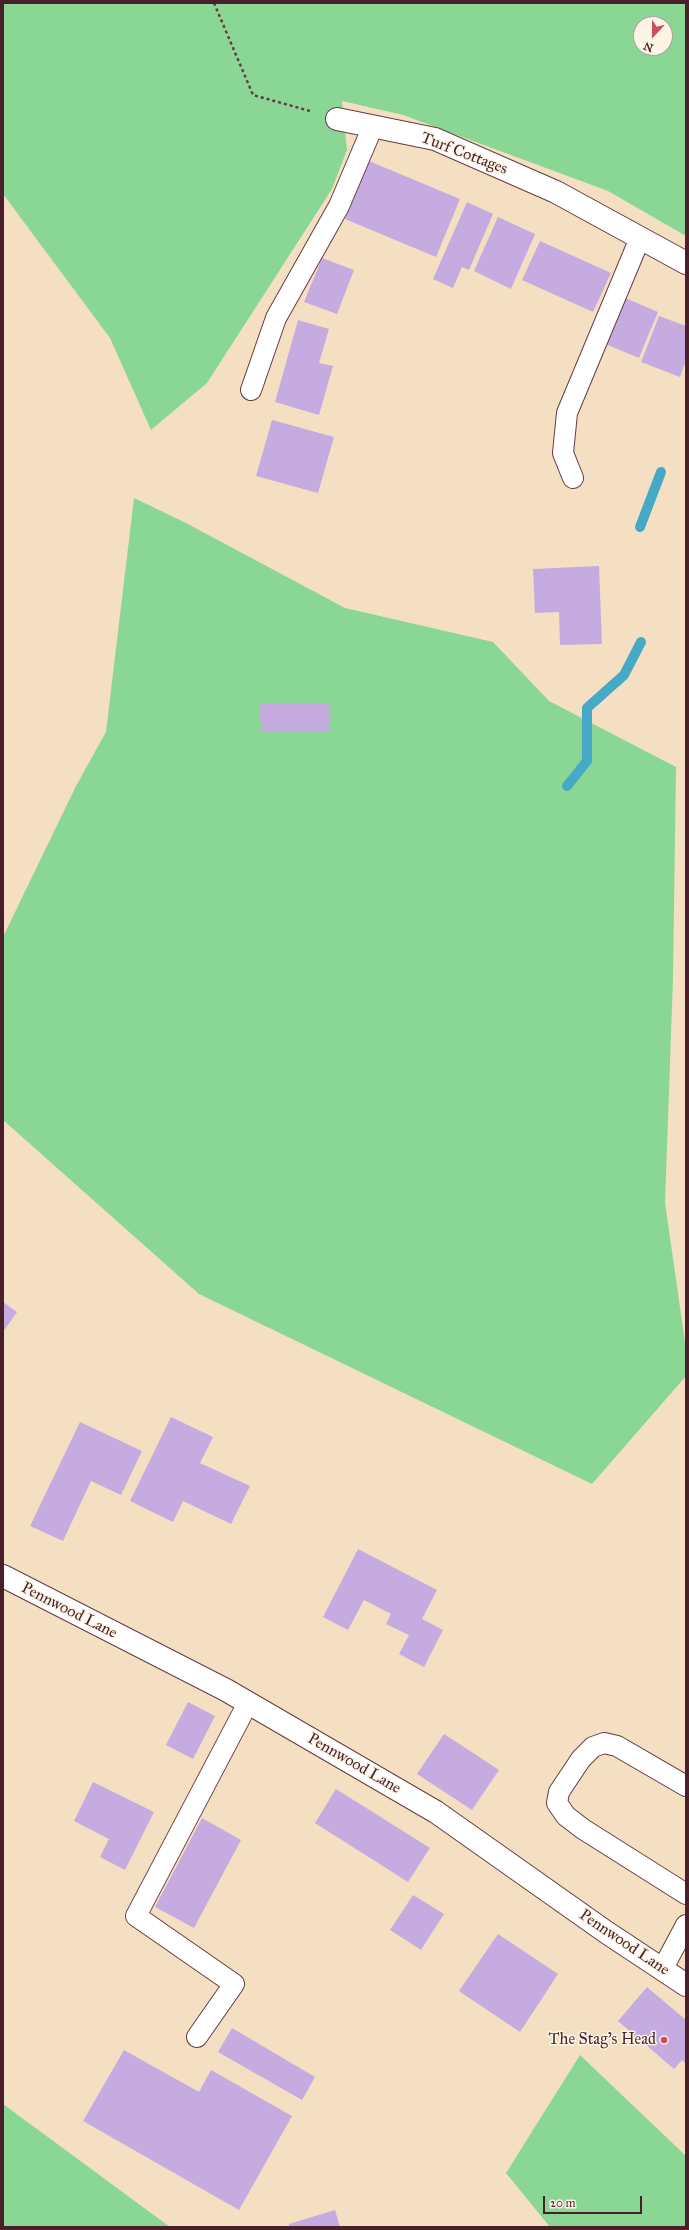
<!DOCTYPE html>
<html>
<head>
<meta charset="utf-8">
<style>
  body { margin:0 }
  #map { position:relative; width:689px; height:2230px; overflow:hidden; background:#f4dfc2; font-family:"IM FELL Great Primer",serif }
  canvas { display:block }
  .frame { position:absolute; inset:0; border:4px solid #4a1f2b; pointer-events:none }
  .north { position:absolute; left:633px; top:16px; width:40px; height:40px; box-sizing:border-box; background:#fcf5e5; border:1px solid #b59f9b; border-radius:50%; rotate:202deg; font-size:11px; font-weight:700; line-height:16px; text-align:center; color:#4a1f2b }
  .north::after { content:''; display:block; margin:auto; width:14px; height:18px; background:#d1495b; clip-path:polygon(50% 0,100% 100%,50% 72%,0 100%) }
  .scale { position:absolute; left:543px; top:2196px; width:99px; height:18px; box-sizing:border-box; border:2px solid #4a1f2b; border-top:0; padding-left:5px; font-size:12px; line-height:14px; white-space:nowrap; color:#4a1f2b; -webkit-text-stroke:3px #fcf5e5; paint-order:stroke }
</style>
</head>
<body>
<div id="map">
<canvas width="689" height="2230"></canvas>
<div class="frame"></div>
<div class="north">N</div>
<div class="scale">20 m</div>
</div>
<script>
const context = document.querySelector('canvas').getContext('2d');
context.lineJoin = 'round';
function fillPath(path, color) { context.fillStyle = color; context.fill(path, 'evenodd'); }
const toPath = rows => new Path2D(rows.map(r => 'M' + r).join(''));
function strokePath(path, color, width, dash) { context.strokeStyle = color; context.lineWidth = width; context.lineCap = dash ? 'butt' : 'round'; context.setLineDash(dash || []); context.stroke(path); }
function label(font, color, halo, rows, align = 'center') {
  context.font = font + ' "IM FELL Great Primer",serif'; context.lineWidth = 3; context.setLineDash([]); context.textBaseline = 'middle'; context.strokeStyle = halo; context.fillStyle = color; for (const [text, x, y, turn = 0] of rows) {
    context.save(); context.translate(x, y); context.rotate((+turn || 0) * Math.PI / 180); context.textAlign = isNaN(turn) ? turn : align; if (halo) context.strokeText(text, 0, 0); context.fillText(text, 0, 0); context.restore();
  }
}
const green = toPath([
  [3,3,686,3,686,236,608,191,403,115,342,101,347,150,332,189,207,383,151,430,110,338,3,194],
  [641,24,665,24,665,48,641,48],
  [134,498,186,523,345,608,493,642,549,701,676,767,673,978,665,1203,686,1349,686,1376,592,1484,199,1294,3,1120,3,937,76,786,106,732],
  [580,2055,686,2156,686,2227,550,2227,506,2173],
  [3,2104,170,2227,3,2227]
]);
const stream = toPath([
  [640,527,661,472],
  [567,786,587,761,587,708,624,675,641,642]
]);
const building = toPath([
  [369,161,460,199,436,257,345,219],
  [467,202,493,214,469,270,462,267,453,288,433,279],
  [498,217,535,234,511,289,474,271],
  [540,241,611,273,593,312,522,280],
  [322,258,354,270,337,314,304,302],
  [623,297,658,312,639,358,603,343],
  [659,316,686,326,686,360,680,377,641,362],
  [298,320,329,329,319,363,333,366,319,415,275,402],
  [272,420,334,437,318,493,256,476],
  [599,566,602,644,560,645,559,612,535,613,533,569],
  [330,703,330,731,261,732,260,704],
  [3,1302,17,1312,3,1332],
  [171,1417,213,1437,200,1463,250,1486,231,1524,183,1501,173,1522,130,1501],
  [80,1422,142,1451,121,1495,91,1481,63,1541,30,1526],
  [358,1549,437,1590,422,1619,443,1630,424,1667,399,1654,409,1635,386,1624,391,1614,364,1600,348,1630,323,1617],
  [188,1702,215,1716,193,1759,166,1745],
  [444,1734,499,1770,472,1810,417,1774],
  [93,1782,154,1812,125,1870,100,1857,109,1839,74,1821],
  [336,1789,430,1848,408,1882,315,1823],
  [202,1818,241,1840,194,1928,155,1907],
  [413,1895,444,1914,421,1950,390,1930],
  [498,1934,558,1974,520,2032,459,1991],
  [647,1987,686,2020,686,2064,682,2060,674,2069,618,2021],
  [232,2028,315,2077,302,2100,218,2052],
  [124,2050,199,2092,211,2070,292,2116,239,2210,83,2121],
  [335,2210,340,2227,289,2227,289,2224]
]);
const path = toPath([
  [214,3,253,95,310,111]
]);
const service = toPath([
  [251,390,276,318,339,206,373,126],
  [573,478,563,453,567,413,640,238],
  [686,1786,617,1746,604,1743,593,1747,581,1759,559,1792,557,1803,566,1816,583,1829,686,1894],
  [662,1970,686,1925],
  [197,2037,234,1984,136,1916,248,1703]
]);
const minor = toPath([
  [337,119,435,139,556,192,686,263],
  [3,1576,226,1690,436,1812,606,1932,686,1985]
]);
const markers = [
  [664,2040,4,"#d1495b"]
];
const streetNames = [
  ["Turf Cottages",464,154,21],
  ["Pennwood Lane",69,1611,27],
  ["Pennwood Lane",354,1764,30],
  ["Pennwood Lane",624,1943,34]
];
const poiNames = [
  ["The Stag's Head",656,2040]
];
fillPath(green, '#8ad795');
strokePath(stream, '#46a9c6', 10);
fillPath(building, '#c6abe0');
strokePath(service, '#643c42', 22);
strokePath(minor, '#643c42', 24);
strokePath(path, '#643c42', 2.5, [3, 3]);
strokePath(service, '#fff', 20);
strokePath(minor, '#fff', 22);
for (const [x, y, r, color] of markers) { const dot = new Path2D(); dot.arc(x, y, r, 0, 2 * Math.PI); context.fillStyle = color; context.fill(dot); strokePath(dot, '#fcf5e5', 1.5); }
label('16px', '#4a1f2b', '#fcf5e5', streetNames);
label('16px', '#4a1f2b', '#fcf5e5', poiNames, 'right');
</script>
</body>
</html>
